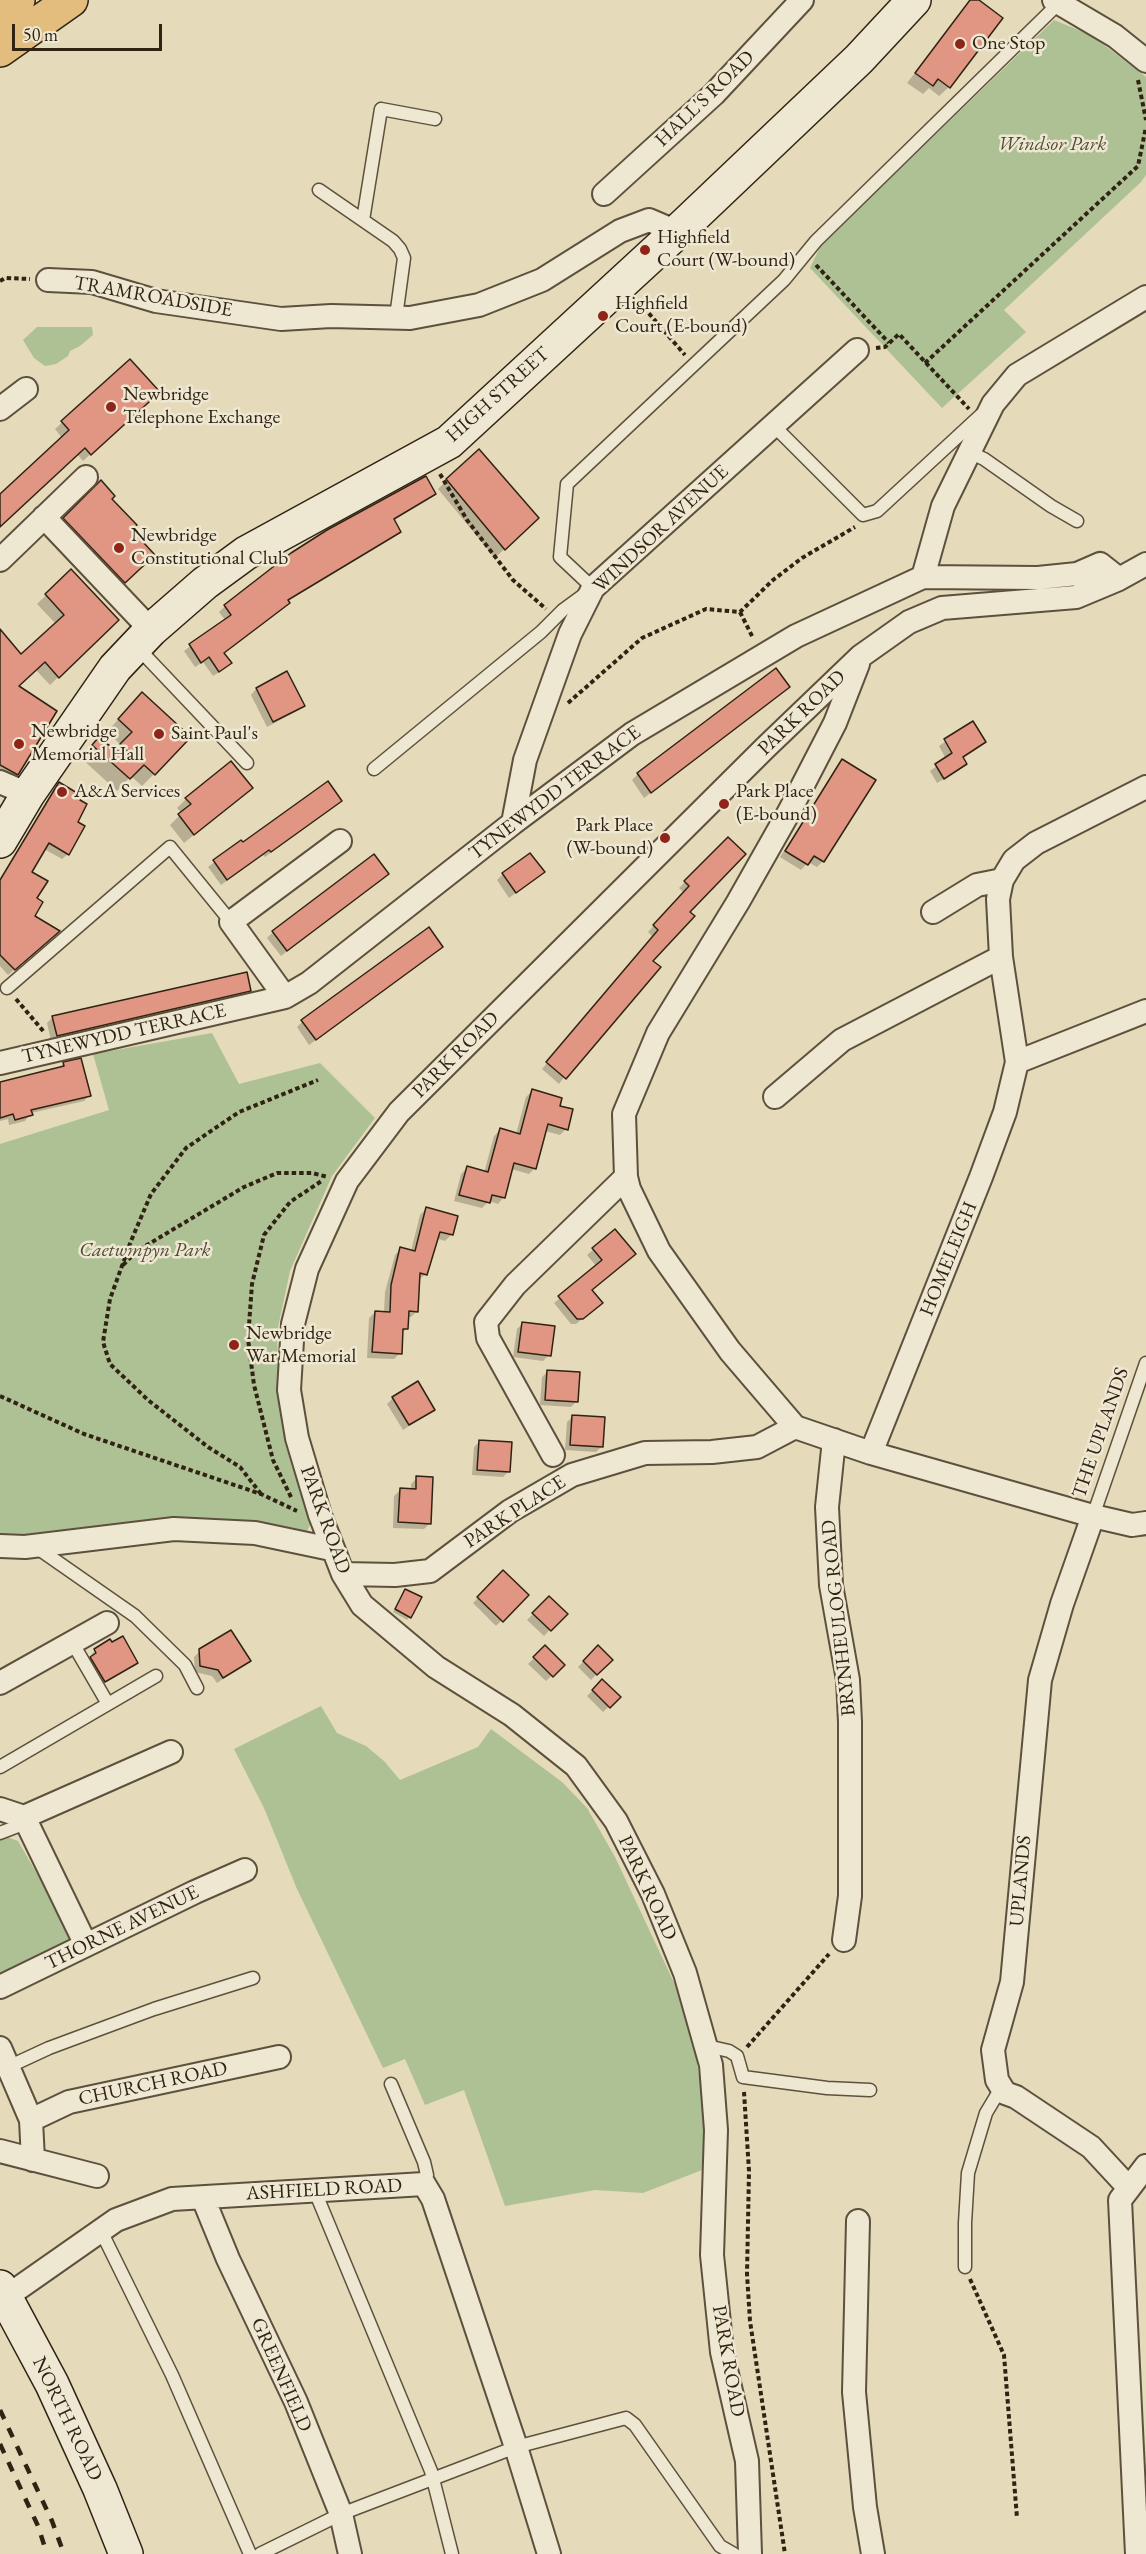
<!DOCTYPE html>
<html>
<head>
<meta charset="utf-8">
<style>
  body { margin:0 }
  #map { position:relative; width:1146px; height:2554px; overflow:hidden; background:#e5daba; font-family:"EB Garamond",serif }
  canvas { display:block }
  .scale { position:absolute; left:12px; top:24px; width:150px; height:27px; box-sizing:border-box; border:3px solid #302313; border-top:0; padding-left:8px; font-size:18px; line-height:21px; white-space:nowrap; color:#302313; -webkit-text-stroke:4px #eee7d2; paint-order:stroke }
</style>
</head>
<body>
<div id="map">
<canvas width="1146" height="2554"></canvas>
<div class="scale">50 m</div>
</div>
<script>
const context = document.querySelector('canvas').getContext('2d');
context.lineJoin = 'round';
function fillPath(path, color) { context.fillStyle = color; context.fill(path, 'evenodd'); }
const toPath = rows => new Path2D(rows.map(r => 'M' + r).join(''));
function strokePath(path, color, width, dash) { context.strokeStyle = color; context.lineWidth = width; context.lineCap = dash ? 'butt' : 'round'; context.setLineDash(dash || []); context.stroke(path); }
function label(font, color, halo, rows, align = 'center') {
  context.font = font + ' "EB Garamond",serif'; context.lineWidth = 5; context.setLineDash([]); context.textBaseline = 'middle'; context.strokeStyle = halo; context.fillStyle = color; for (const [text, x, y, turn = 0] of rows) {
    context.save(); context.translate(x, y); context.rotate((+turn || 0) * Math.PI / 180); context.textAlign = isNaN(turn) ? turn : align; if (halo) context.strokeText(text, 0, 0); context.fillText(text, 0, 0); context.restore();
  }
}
const green = toPath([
  [1054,20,1091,35,1146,77,1146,175,1141,182,1004,310,1026,332,942,408,810,268,821,245],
  [37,327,92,327,93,335,80,346,70,351,68,356,56,364,45,366,34,358,23,340],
  [212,1033,239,1084,320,1063,375,1118,332,1176,290,1271,277,1332,279,1393,313,1518,305,1536,33,1537,0,1534,0,1144,109,1110,93,1054],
  [321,1706,337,1733,366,1746,384,1761,400,1780,478,1747,491,1729,562,1782,587,1808,615,1857,677,1989,696,2057,703,2100,706,2154,702,2170,643,2193,595,2190,505,2206,464,2090,425,2105,405,2059,383,2068,297,1889,264,1808,234,1749],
  [7,1837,18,1841,66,1924,73,1941,0,1978,0,1840]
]);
const shadow = toPath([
  [972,0,976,0,949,87,939,96,929,88,923,94,907,83],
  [130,361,151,399,83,461,77,454,0,527,0,497,62,438,55,429],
  [447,480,537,518,495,558,438,489],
  [101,482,130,530,145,563,116,590,56,527],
  [434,494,393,521,399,532,393,537,287,601,223,653,230,663,224,669,213,676,203,662,195,667,184,651,225,620,219,612,225,606],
  [71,571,117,620,50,685,36,670,17,686,17,774,9,783,0,778,0,631,21,657,56,624,37,604],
  [788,687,644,798,632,780,638,774],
  [256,689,303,705,297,711,267,727,251,695],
  [129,707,154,774,142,786,131,776,117,791,81,758,98,740,115,751,121,745,107,732],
  [972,723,984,742,962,758,965,764,959,770,937,783,930,771,946,759,939,746],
  [842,761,823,861,817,867,808,862,801,870,780,857],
  [59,784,68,854,62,859,44,849,30,873,35,899,33,916,52,937,8,975,0,966,0,879,53,790],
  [251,788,184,843,170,825,182,813,177,808,186,799],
  [334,806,265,857,263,855,221,885,208,867,241,842,243,844],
  [728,839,688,912,559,1084,542,1069,653,937,648,932,684,893,679,888],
  [543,872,509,898,497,880,503,874],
  [381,879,281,956,267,938,273,932],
  [441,947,309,1045,297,1027,302,1022],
  [249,991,243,996,51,1041,47,1023,53,1017],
  [63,1064,90,1095,84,1101,31,1113,25,1121,9,1125,8,1119,0,1121,0,1085,58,1069],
  [532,1091,558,1107,566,1129,560,1135,545,1131,535,1168,529,1174,511,1169,503,1198,498,1204,489,1201,482,1208,454,1201,461,1174,467,1168,484,1173,494,1136,500,1130,516,1134,526,1097],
  [426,1209,451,1235,445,1241,436,1238,426,1274,418,1280,417,1311,411,1317,407,1317,406,1329,401,1334,400,1353,394,1359,367,1358,369,1318,375,1312,384,1313,385,1292,395,1255,401,1249,411,1251,420,1215],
  [615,1231,591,1291,595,1308,576,1324,571,1324,554,1303,597,1267,587,1255],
  [523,1323,549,1355,543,1361,513,1357,517,1329],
  [548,1371,577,1401,571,1407,540,1405,542,1377],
  [393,1398,433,1410,403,1430,387,1404],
  [573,1416,602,1446,596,1452,565,1450,567,1422],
  [480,1441,509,1471,503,1477,472,1475,474,1447],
  [417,1478,430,1523,424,1529,393,1528,394,1496,400,1490,411,1490,411,1484],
  [504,1572,527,1595,496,1626,473,1603],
  [403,1593,409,1617,407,1620,393,1612],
  [549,1598,565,1614,544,1636,527,1620],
  [545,1647,563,1665,546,1681,528,1664],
  [598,1647,610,1660,591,1680,578,1667],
  [95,1650,136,1662,98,1687,85,1664],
  [200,1651,249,1661,217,1683,212,1676,195,1672,194,1657],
  [602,1681,619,1697,603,1712,587,1696]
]);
const building = toPath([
  [970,0,979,0,1003,18,950,88,938,79,933,86,915,73,970,0],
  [130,359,160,392,91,455,85,448,0,527,0,494,69,430,61,421,130,359],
  [479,449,539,518,505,550,446,479,479,449],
  [426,476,436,494,394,519,401,532,288,600,290,603,224,653,232,663,219,672,209,657,201,663,189,644,231,615,224,605,291,553,327,530,426,476],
  [101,480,115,496,112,499,137,525,132,530,155,555,125,583,63,518,101,480],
  [71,569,119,620,59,678,45,662,19,686,57,711,18,775,0,765,0,629,21,654,64,615,45,594,71,569],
  [776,668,790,687,651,793,637,773,776,668],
  [287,671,305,706,273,722,256,688,287,671],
  [142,692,191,737,155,775,144,765,130,779,92,745,98,738,124,755,127,751,120,744,132,732,118,719,142,692],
  [973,721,986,742,963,757,967,764,944,779,935,764,952,753,944,739,973,721],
  [842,759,876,780,824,862,814,856,808,865,785,851,842,759],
  [231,761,253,788,194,835,178,814,191,804,185,798,231,761],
  [328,781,342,801,271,852,269,850,227,880,213,860,241,840,243,842,328,781],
  [59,782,82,796,80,800,87,804,78,822,85,826,69,855,49,843,32,872,48,881,37,898,43,902,35,916,60,931,15,970,0,955,0,880,59,782],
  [728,837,746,854,690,912,695,916,653,961,661,967,566,1079,546,1062,658,930,653,925,689,886,684,881,728,837],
  [530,853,545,872,516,893,502,873,530,853],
  [374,854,389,874,287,951,272,931,374,854],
  [429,927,443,947,316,1040,301,1020,429,927],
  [247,972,251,991,57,1036,52,1016,247,972],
  [81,1058,91,1096,31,1110,33,1115,15,1120,13,1114,0,1118,0,1082,64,1066,63,1062,81,1058],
  [532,1089,562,1098,560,1106,573,1109,568,1130,548,1124,536,1169,514,1163,505,1198,492,1195,490,1203,459,1195,467,1166,488,1172,500,1128,520,1134,532,1089],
  [426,1207,458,1216,453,1235,440,1232,427,1275,420,1273,418,1312,409,1311,408,1329,403,1329,402,1354,372,1352,375,1311,390,1312,391,1285,400,1247,415,1251,426,1207],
  [615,1229,636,1254,592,1290,603,1303,583,1319,577,1319,558,1296,602,1260,592,1248,615,1229],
  [522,1322,555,1326,551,1356,518,1352,522,1322],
  [547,1370,580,1372,578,1402,545,1400,547,1370],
  [418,1381,435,1410,409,1425,392,1397,418,1381],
  [572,1415,605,1417,603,1447,570,1445,572,1415],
  [479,1440,512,1442,510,1472,477,1470,479,1440],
  [416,1476,433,1477,431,1524,398,1522,400,1488,416,1489,416,1476],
  [503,1570,529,1595,503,1622,477,1597,503,1570],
  [405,1589,422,1597,411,1618,395,1609,405,1589],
  [549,1596,568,1614,551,1631,532,1613,549,1596],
  [231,1630,251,1661,223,1678,218,1670,200,1666,199,1649,231,1630],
  [123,1636,138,1663,105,1682,90,1657,96,1653,94,1649,110,1639,112,1642,123,1636],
  [545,1645,565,1665,553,1677,533,1657,545,1645],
  [598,1645,613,1660,597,1675,583,1661,598,1645],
  [602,1679,621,1697,610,1708,592,1690,602,1679]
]);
const path = toPath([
  [1138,80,1146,120],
  [816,265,889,343],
  [0,281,5,278,30,279],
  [639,302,685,355],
  [876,348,885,347,899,334,969,409],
  [925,363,1138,166,1146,127],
  [440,474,467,520,513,580,546,609],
  [740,612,753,638],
  [568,703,642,638,706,609,740,612,773,580,802,558,855,527],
  [16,999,44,1032],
  [123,1265,137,1251,244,1187,277,1173,312,1173,328,1177],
  [0,1396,84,1434,261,1494,297,1511],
  [261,1494,240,1467,208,1447,148,1400,110,1364,103,1342,110,1299,131,1241,151,1194,186,1148,239,1112,318,1080],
  [291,1497,273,1460,254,1385,248,1339,252,1284,264,1235,290,1202,323,1180],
  [747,2047,829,1954],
  [744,2092,749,2171,747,2274,750,2321,785,2554],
  [970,2279,1004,2355,1017,2518]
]);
const lane = toPath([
  [319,190,393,241,400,249,404,258,396,317],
  [363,220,381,109,435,119],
  [774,426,863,515,877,511,981,415],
  [969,452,984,459,1051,506,1077,521],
  [137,647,247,763],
  [374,769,541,632,563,610,593,588,560,557,567,484,784,280,816,241,1058,4],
  [7,988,170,847,231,922],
  [1093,1516,1146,1363],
  [36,1547,135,1616,185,1665,197,1688],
  [72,1642,108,1704],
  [0,1767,156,1676],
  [0,1833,26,1823],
  [707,2046,729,2051,737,2056,743,2077,827,2088,870,2090],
  [8,2067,49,2048,154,2009,253,1978],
  [391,2084,424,2162,427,2175,424,2184],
  [314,2189,431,2471,452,2554],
  [101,2231,172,2375,250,2554],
  [965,2267,965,2223,968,2173,986,2113,1001,2088],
  [260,2554,341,2514,516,2447,626,2418,635,2425,720,2546,734,2554]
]);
const street = toPath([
  [1054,0,1115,36,1146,61],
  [604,194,714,94,802,0],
  [48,280,92,282,156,301,281,319,331,316,410,318,479,305,542,280,620,231,649,220,677,232],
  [0,409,26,389],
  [44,517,151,630],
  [0,560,86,477],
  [923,577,943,506,993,404,1017,375,1146,297],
  [858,664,835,723,789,812,738,902,658,1033,624,1114,626,1177,629,1189,659,1251,730,1351,795,1427,871,1453,1093,1516,1132,1525,1146,1523],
  [0,782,28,794],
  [513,823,525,760,570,634,593,588,857,350],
  [933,912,977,885,1002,880,1014,860,1036,843,1146,787],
  [285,997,231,922,340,841],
  [1017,1062,1146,1011],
  [0,1063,285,997,309,983,513,823,632,734,796,636,923,577,1038,578,1077,574,1100,564,1119,579],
  [775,1097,842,1040,1001,957],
  [834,1440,827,1507,831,1585,848,1680,850,1722,850,1896,844,1940],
  [871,1453,981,1177,1005,1112,1017,1062,1001,957,998,899,1002,880],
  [553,1455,488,1338,486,1322,515,1285,626,1177],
  [1093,1516,1062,1604,1040,1680,1012,1982,993,2050,997,2080,1005,2093,1016,2097,1091,2147,1129,2188],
  [0,1546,25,1547,174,1529,255,1533,331,1549],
  [343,1574,395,1575,430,1571,510,1511,572,1475,645,1453,712,1452,757,1447,795,1427],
  [0,1683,107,1623],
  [0,1809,24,1817,171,1752],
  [24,1817,86,1945],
  [0,1987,195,1892,245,1870],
  [0,2048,31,2120,33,2160],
  [31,2120,69,2102,279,2057],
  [0,2151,97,2176],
  [203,2198,228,2259,296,2402,341,2514,350,2554],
  [858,2221,854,2392,865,2507,873,2554],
  [6,2297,116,2220,172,2199,424,2184,433,2199,516,2447,549,2554],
  [750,2554,747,2461,722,2352,712,2255,716,2130,711,2065,685,1973,653,1894,616,1821,576,1766,512,1715,436,1667,362,1605,343,1574,320,1515,297,1438,289,1390,293,1324,307,1269,347,1181,399,1112,765,748,861,656,909,622,942,608,1076,597,1119,579,1146,564],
  [1137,2554,1120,2200,1146,2166]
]);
const secondary = toPath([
  [0,841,28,794,115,668,151,630,205,583,246,553,449,442,677,232,859,59,914,0],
  [0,2287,52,2384,100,2489,126,2554]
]);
const primary = toPath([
  [0,13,18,0],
  [0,50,71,0]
]);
const rail = toPath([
  [0,2410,52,2521,64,2554],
  [0,2444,38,2526,47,2554]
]);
const markers = [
  [960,44,6,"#8f2418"],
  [645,250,6,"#8f2418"],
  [603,316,6,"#8f2418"],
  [111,407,6,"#8f2418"],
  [119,548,6,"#8f2418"],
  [159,734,6,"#8f2418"],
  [19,744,6,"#8f2418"],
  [62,792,6,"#8f2418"],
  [724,804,6,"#8f2418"],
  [665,838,6,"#8f2418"],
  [234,1345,6,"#8f2418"]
];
const poiNames = [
  ["One Stop",972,44],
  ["Highfield",657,238],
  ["Court (W-bound)",657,261],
  ["Highfield",615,304],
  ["Court (E-bound)",615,327],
  ["Newbridge",123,395],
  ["Telephone Exchange",123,418],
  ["Newbridge",131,536],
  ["Constitutional Club",131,559],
  ["Newbridge",31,732],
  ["Memorial Hall",31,755],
  ["Saint Paul's",171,734],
  ["A&A Services",74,792],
  ["Park Place",736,792],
  ["(E-bound)",736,815],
  ["Park Place",653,826,"right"],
  ["(W-bound)",653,849,"right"],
  ["Newbridge",246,1334],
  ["War Memorial",246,1357]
];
const streetNames = [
  ["HALL'S ROAD",705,99,-44],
  ["TRAMROADSIDE",153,297,10],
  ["HIGH STREET",498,395,-42],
  ["WINDSOR AVENUE",661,529,-43],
  ["PARK ROAD",802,713,-44],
  ["TYNEWYDD TERRACE",555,793,-37],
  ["TYNEWYDD TERRACE",124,1034,-13],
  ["PARK ROAD",456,1055,-45],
  ["HOMELEIGH",949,1259,-68],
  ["THE UPLANDS",1101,1433,-71],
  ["PARK PLACE",515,1512,-33],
  ["PARK ROAD",325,1520,70],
  ["BRYNHEULOG ROAD",839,1618,-96],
  ["UPLANDS",1021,1881,-85],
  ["PARK ROAD",647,1888,65],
  ["THORNE AVENUE",122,1928,-26],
  ["CHURCH ROAD",153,2084,-12],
  ["ASHFIELD ROAD",324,2190,-3],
  ["PARK ROAD",728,2361,80],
  ["GREENFIELD",281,2375,66],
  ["NORTH ROAD",67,2419,64]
];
const parkNames = [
  ["Windsor Park",1052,145],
  ["Caetwmpyn Park",145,1251]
];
fillPath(green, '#aec195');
fillPath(shadow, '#0003');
fillPath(building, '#e09682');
strokePath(building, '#302313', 1.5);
strokePath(lane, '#5d513d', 15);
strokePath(street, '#5d513d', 26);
strokePath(secondary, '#302313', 36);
strokePath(primary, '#302313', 36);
strokePath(path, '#302313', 4, [4.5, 3]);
strokePath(lane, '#eee7d2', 12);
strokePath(street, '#eee7d2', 22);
strokePath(secondary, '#eee7d2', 33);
strokePath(primary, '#e2bd7d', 33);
strokePath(rail, '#302313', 4.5, [10, 10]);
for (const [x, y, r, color] of markers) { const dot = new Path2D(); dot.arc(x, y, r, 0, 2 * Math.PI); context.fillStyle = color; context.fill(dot); strokePath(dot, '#eee7d2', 2); }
label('20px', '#302313', '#eee7d2', poiNames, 'left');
label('20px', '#302313', '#eee7d2', streetNames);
label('italic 20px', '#504a34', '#eee7d2', parkNames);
</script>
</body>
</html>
